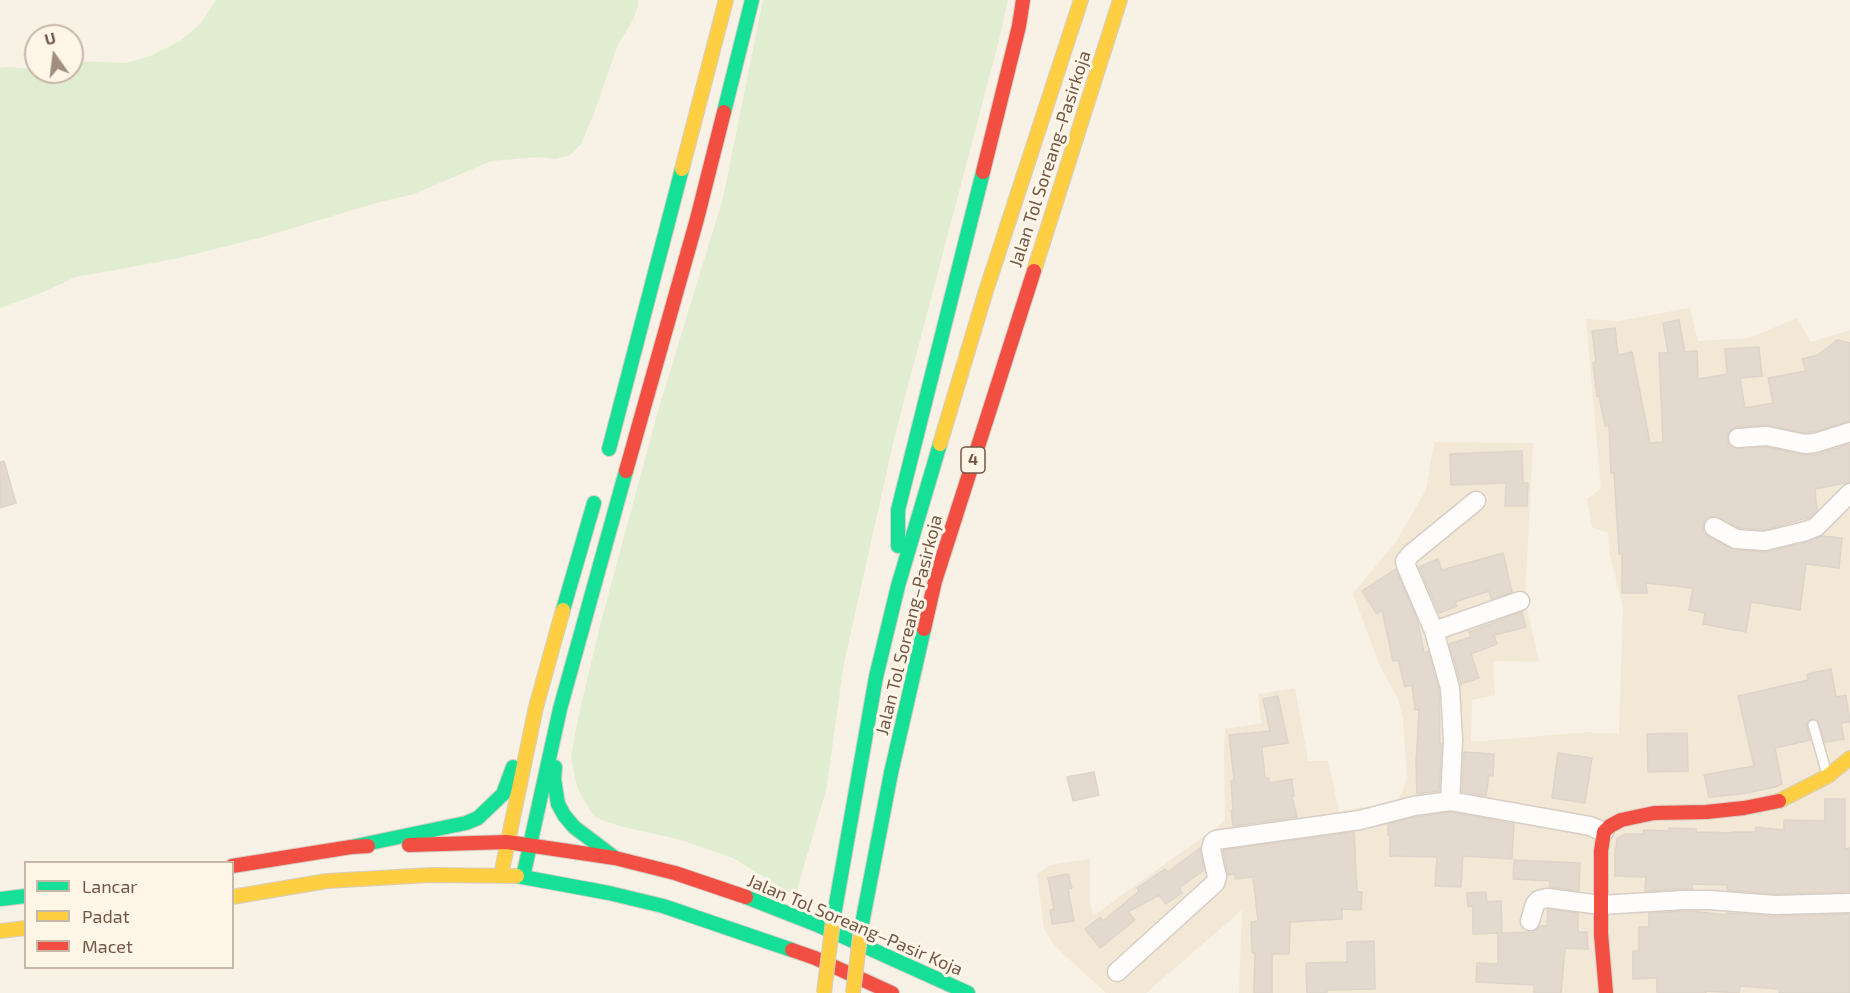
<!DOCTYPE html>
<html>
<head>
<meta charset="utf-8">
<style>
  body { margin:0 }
  #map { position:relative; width:1850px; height:993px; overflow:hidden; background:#f7f1e6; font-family:"Exo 2",sans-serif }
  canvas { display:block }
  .legend { position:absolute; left:24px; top:861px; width:210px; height:108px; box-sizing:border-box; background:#fff6e7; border:2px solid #c7b7a7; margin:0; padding:8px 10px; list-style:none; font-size:18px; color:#745847 }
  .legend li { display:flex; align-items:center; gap:12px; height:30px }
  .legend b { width:30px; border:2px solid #c7b7a7 }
  .north { position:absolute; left:24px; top:24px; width:60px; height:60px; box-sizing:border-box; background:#fff6e7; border:2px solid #c7b7a7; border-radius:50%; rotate:346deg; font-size:16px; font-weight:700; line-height:24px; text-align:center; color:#745847 }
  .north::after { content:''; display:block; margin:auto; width:21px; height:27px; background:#a28e7f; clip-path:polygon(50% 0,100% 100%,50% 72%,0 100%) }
</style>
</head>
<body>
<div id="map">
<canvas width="1850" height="993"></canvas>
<ul class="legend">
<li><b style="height:8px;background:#16e098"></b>Lancar</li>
<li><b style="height:8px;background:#ffcf43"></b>Padat</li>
<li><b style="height:8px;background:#f24e42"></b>Macet</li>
</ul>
<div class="north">U</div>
</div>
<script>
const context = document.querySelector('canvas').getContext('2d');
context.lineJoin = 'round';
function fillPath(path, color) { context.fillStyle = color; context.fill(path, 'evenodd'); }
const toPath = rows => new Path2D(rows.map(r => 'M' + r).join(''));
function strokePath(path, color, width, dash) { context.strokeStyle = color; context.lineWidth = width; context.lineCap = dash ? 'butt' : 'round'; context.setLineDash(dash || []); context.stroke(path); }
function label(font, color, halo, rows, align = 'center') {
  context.font = font + ' "Exo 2",sans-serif'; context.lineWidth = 6; context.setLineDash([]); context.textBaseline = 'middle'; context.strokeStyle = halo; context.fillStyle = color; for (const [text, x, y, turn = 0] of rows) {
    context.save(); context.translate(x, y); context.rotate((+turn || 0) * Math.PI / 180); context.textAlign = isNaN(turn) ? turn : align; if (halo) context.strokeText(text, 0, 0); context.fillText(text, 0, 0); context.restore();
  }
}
const residential = toPath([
  [1690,308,1698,341,1749,338,1797,318,1811,342,1850,330,1850,993,1239,993,1242,910,1146,993,1106,993,1056,947,1044,929,1037,874,1050,865,1090,859,1090,902,1093,916,1225,821,1224,749,1225,729,1261,723,1258,694,1295,688,1308,761,1328,761,1339,811,1381,805,1397,799,1402,793,1407,778,1403,718,1398,699,1380,666,1353,594,1397,540,1426,490,1434,442,1533,443,1525,599,1539,662,1493,661,1495,695,1472,700,1471,742,1587,732,1619,734,1623,608,1610,555,1608,533,1592,527,1587,499,1601,489,1586,319,1618,321]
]);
const green = toPath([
  [216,0,638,0,638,6,632,22,618,44,594,113,581,144,570,155,555,159,539,157,491,161,414,194,376,203,263,237,175,259,76,277,41,293,0,308,0,68,11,67,18,68,36,69,36,72,72,72,73,61,126,63,150,56,180,41,201,23],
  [763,0,1008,0,999,40,894,439,844,663,826,791,795,896,733,858,681,840,620,826,602,820,594,816,589,809,577,787,571,757,578,718,601,622,658,411,723,198]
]);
const building = toPath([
  [1679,320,1685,352,1697,351,1698,379,1727,374,1725,349,1759,347,1762,376,1740,378,1745,408,1773,403,1768,378,1806,371,1802,359,1818,355,1837,340,1850,343,1850,421,1813,432,1806,433,1766,425,1737,427,1731,429,1728,434,1728,444,1734,448,1766,447,1803,455,1818,454,1850,444,1850,482,1815,489,1817,510,1810,517,1764,530,1739,528,1714,516,1709,517,1704,521,1703,528,1708,537,1735,550,1767,552,1809,542,1822,536,1842,538,1839,568,1806,564,1800,610,1751,602,1746,632,1703,624,1705,613,1689,610,1693,588,1646,583,1647,593,1622,593,1622,554,1619,554,1614,472,1611,473,1609,425,1605,426,1599,396,1597,396,1593,363,1596,362,1592,331,1615,328,1618,355,1632,352,1650,443,1663,442,1659,353,1668,353,1663,323,1679,320],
  [1522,451,1523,483,1528,483,1527,506,1505,506,1506,483,1451,485,1450,454,1522,451],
  [4,461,16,503,0,508,0,462,4,461],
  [1503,553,1512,592,1491,599,1489,591,1455,602,1457,606,1439,613,1419,567,1438,559,1442,570,1503,553],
  [1396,569,1418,622,1424,653,1428,651,1439,690,1440,744,1442,744,1439,791,1417,794,1416,763,1419,710,1415,710,1412,685,1405,687,1398,660,1393,661,1382,610,1377,614,1362,591,1396,569],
  [1522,612,1526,627,1494,635,1497,644,1471,654,1479,678,1461,684,1449,644,1471,637,1469,632,1522,612],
  [1831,669,1836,697,1846,695,1850,722,1841,723,1844,739,1825,742,1818,721,1811,719,1806,724,1810,740,1775,748,1782,784,1775,787,1742,794,1709,797,1704,775,1754,766,1738,696,1808,680,1807,674,1831,669],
  [1278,696,1288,743,1262,747,1265,778,1269,778,1269,783,1292,779,1294,796,1292,796,1297,817,1233,826,1231,810,1233,810,1231,781,1234,780,1229,735,1270,731,1263,699,1278,696],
  [1687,733,1688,771,1648,772,1647,734,1687,733],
  [1464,752,1494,754,1493,776,1489,775,1486,796,1462,792,1464,752],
  [1558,753,1592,758,1585,803,1552,798,1558,753],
  [1094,772,1099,795,1073,801,1067,777,1094,772],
  [1825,799,1845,799,1845,849,1850,848,1850,892,1775,894,1727,890,1727,885,1692,884,1692,889,1645,891,1646,877,1615,876,1615,852,1617,839,1625,834,1643,834,1644,830,1669,831,1669,828,1696,829,1696,832,1733,833,1733,832,1755,832,1756,827,1784,830,1784,820,1825,821,1825,799],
  [1450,812,1514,824,1512,859,1463,856,1461,887,1435,886,1437,857,1390,856,1390,835,1388,835,1388,824,1416,817,1450,812],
  [1354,832,1357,892,1362,892,1361,910,1342,909,1342,919,1290,922,1289,954,1272,954,1272,993,1254,993,1255,953,1252,953,1251,922,1258,921,1253,877,1235,879,1235,874,1228,875,1223,850,1354,832],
  [1200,848,1204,870,1179,888,1182,893,1166,904,1159,895,1128,912,1135,920,1100,948,1085,929,1100,917,1103,921,1139,891,1137,888,1165,869,1168,872,1200,848],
  [1514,860,1580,863,1579,891,1549,887,1550,881,1513,879,1514,860],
  [1068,874,1072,888,1068,889,1074,921,1052,924,1050,910,1054,909,1048,878,1068,874],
  [1486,892,1487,902,1501,901,1502,933,1533,932,1540,926,1547,926,1548,909,1578,913,1578,932,1587,932,1588,949,1565,948,1561,993,1534,993,1534,985,1476,982,1477,963,1498,964,1498,933,1473,934,1473,906,1468,907,1467,893,1486,892],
  [1691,911,1726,915,1726,913,1775,916,1850,914,1850,993,1779,993,1780,989,1740,986,1739,993,1706,991,1706,993,1657,993,1657,978,1633,979,1633,951,1639,951,1639,927,1649,927,1649,913,1691,911],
  [1374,941,1375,989,1327,990,1327,993,1307,993,1306,963,1347,962,1347,942,1374,941]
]);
const lane = toPath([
  [1813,725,1827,774]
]);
const street = toPath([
  [1738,438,1767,436,1805,444,1815,443,1850,432],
  [1714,527,1736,539,1765,541,1806,531,1816,527,1850,493],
  [1434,631,1520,601],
  [1450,801,1453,740,1450,688,1434,631,1407,568,1405,561,1411,554,1476,501],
  [1530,921,1535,904,1539,900,1547,898,1601,905,1684,900,1709,900,1775,905,1850,903],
  [1117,972,1215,883,1217,877,1211,849,1213,842,1216,840,1360,820,1414,806,1450,801,1590,826,1604,832]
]);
const fast = toPath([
  [724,112,752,0],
  [609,449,682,169],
  [898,546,898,510,983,172],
  [563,610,594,503],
  [555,767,554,779,558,804,564,815,574,827,615,858],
  [351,847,466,823,478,818,503,794,513,767],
  [517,876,609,893,663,906,792,950],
  [523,877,560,709,626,471],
  [746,897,820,926,968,993],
  [0,899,26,896],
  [833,921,876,677,898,586,940,444],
  [861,929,891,773,924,629]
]);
const slow = toPath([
  [682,169,726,0],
  [1034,271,1120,0],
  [940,444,985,294,1081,0],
  [1779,801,1828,776,1850,758],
  [501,875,536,707,563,610],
  [232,897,327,881,431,875,517,876],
  [0,931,26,928]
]);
const jam = toPath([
  [983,172,1019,26,1023,0],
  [626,471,697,219,724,112],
  [924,629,935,581,1034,271],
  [409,845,507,842,615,858,675,873,746,897],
  [232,866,351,847,368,846],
  [792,950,815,958,892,993],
  [1606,993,1601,934,1601,851,1604,832,1610,826,1621,820,1654,813,1706,812,1744,808,1779,801]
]);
const slowBridge = toPath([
  [824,993,833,921],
  [853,993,861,929]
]);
const shields = [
  [973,460,24]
];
const shieldNames = [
  ["4",973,460]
];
const streetNames = [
  ["Jalan Tol Soreang–Pasirkoja",1050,159,-72],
  ["Jalan Tol Soreang–Pasirkoja",909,625,-76],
  ["Jalan Tol Soreang–Pasir Koja",855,925,23]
];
fillPath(residential, '#f3e7d6');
fillPath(green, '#e1edd0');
fillPath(building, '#e3d9ce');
strokePath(building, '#dfd4c9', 1.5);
strokePath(lane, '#d8cec5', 12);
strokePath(street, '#d8cec5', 21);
strokePath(fast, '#d6cdc3', 16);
strokePath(slow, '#d6cdc3', 16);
strokePath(jam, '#d6cdc3', 16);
strokePath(lane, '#fefdfb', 9);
strokePath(street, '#fefdfb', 18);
strokePath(fast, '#16e098', 14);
strokePath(slow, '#ffcf43', 14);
strokePath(jam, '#f24e42', 14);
strokePath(slowBridge, '#d5ccc4', 16, []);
strokePath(slowBridge, '#ffcf43', 14);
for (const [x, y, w] of shields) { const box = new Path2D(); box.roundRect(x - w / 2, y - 13, w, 26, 4.5); context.fillStyle = '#fff6e7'; context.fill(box); strokePath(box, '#745847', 1.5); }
label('bold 16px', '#745847', null, shieldNames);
label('18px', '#745847', '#fff6e7', streetNames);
</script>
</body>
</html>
